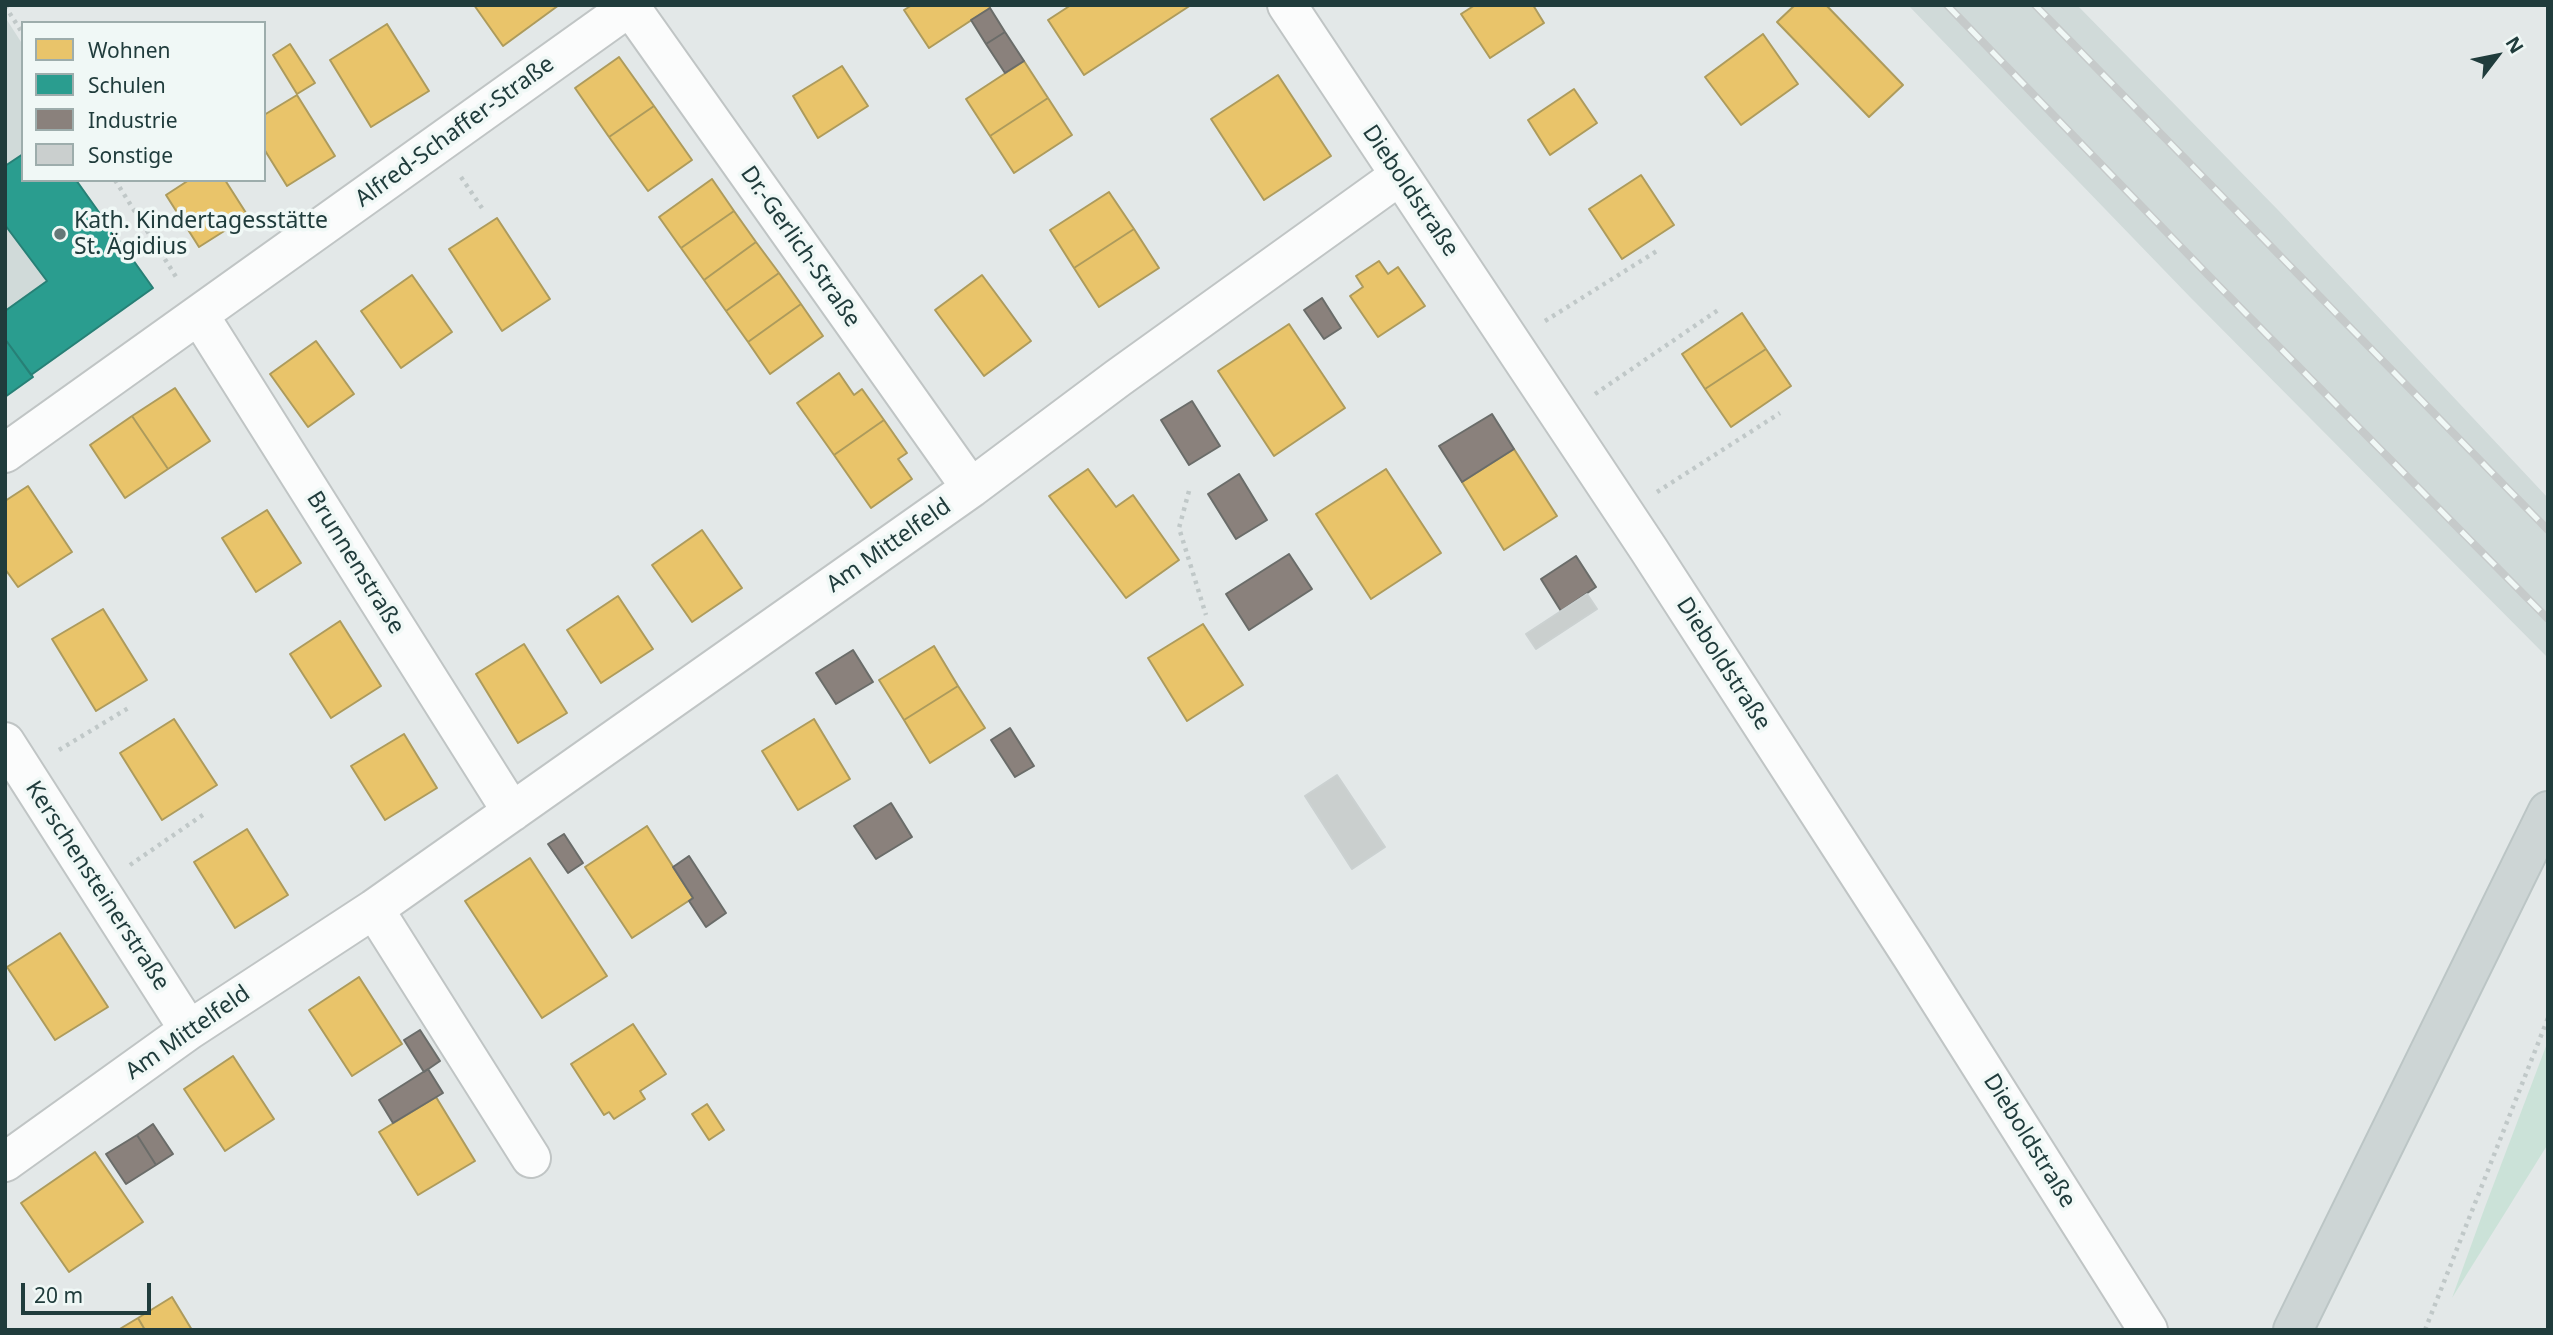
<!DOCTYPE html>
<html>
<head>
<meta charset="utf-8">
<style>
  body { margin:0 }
  #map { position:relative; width:2553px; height:1335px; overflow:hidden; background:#e3e8e8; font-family:"Noto Sans",sans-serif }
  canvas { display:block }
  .frame { position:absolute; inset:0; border:7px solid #203c3c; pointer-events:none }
  .legend { position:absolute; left:21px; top:21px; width:245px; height:161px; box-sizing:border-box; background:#f0f8f6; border:2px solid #9dadac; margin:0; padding:9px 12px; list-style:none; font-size:21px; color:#203c3c }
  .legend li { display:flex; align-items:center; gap:14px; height:35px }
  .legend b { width:35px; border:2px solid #9dadac }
  .north { position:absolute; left:2462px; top:21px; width:70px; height:70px; -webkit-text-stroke:5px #f0f8f6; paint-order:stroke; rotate:58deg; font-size:19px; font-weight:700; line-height:28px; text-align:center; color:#203c3c }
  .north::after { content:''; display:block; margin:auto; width:24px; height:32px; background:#203c3c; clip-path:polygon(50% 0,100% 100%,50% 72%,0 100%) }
  .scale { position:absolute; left:21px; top:1283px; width:130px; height:32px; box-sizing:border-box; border:4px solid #203c3c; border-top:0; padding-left:9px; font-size:21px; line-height:24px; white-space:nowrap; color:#203c3c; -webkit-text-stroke:5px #f0f8f6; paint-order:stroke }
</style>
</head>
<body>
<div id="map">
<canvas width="2553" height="1335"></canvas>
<div class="frame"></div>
<ul class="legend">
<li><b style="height:19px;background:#e9c46a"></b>Wohnen</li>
<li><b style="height:19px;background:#2a9d8f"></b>Schulen</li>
<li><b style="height:19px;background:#8a817c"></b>Industrie</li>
<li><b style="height:19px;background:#cacfce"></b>Sonstige</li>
</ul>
<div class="north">N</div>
<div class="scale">20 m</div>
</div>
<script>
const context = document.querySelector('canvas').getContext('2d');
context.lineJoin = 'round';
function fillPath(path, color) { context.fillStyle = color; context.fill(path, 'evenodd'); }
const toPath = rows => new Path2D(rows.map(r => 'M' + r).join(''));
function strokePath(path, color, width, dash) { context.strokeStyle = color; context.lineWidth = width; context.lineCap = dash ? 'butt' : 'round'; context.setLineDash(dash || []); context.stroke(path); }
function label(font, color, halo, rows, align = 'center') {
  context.font = font + ' "Noto Sans",sans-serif'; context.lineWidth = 7; context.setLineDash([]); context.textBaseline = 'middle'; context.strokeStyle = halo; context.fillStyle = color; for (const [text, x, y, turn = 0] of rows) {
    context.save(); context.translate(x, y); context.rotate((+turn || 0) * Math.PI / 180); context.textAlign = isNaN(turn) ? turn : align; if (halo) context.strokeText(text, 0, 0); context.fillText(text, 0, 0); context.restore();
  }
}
const built = toPath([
  [1908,5,2077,5,2186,116,2279,211,2548,498,2548,658,2190,297],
  [5,17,23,45,23,180,76,180,153,288,31,374,33,377,5,397]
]);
const green = toPath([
  [2548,1041,2548,1144,2452,1298,2485,1207]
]);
const homes = toPath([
  [474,5,559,5,503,46,474,5],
  [912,5,988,5,990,8,929,48,904,10,912,5],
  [1071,5,1191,5,1084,75,1048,20,1071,5],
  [1475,5,1533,5,1544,23,1490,58,1461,14,1475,5],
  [1795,5,1826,5,1903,85,1869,117,1777,22,1795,5],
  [387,24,429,91,371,127,330,60,387,24],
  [1763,34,1798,84,1741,125,1705,77,1763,34],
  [290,44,315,83,297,94,273,55,290,44],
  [619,57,654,106,609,137,575,88,619,57],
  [1024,61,1048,98,990,136,966,99,1024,61],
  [842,66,868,106,818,138,793,96,842,66],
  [1278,75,1331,156,1264,200,1211,119,1278,75],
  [1574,89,1597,123,1550,155,1528,120,1574,89],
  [297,95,335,156,287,186,264,149,264,115,297,95],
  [1048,98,1072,135,1014,173,990,136,1048,98],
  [654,106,692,160,648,191,609,137,654,106],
  [1641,175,1674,225,1622,259,1589,209,1641,175],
  [712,179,734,211,681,248,659,217,712,179],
  [189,180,225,180,248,216,199,247,166,195,189,180],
  [1109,192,1134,229,1074,268,1050,230,1109,192],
  [734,211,756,242,704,280,681,248,734,211],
  [497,218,550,299,502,331,449,249,497,218],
  [1134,229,1159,268,1099,307,1074,268,1134,229],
  [756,242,779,273,726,311,704,280,756,242],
  [1379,261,1388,274,1398,267,1425,306,1378,337,1350,296,1363,287,1356,276,1379,261],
  [779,273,801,304,748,342,726,311,779,273],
  [412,275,452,332,401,368,361,311,412,275],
  [982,275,1031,341,984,376,935,310,982,275],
  [801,304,823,336,770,374,748,342,801,304],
  [1742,313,1766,349,1705,389,1682,354,1742,313],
  [1289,324,1345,408,1274,456,1218,371,1289,324],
  [316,341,354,394,308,427,270,374,316,341],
  [1766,349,1791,386,1731,427,1705,389,1766,349],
  [839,373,854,395,862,389,884,420,834,455,797,403,839,373],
  [175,388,210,441,168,469,132,416,175,388],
  [132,416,168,469,125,498,90,445,132,416],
  [884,420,907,453,898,459,912,479,871,508,834,455,884,420],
  [1514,449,1557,516,1504,550,1462,482,1514,449],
  [1088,469,1116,507,1133,495,1179,560,1126,598,1049,496,1088,469],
  [1386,469,1441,553,1371,599,1316,514,1386,469],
  [28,486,72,552,18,587,5,569,5,501,28,486],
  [267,510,301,563,256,592,222,538,267,510],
  [702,530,742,588,692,622,652,565,702,530],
  [618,596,653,649,601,683,567,630,618,596],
  [103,609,147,680,96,711,52,639,103,609],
  [340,621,381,686,331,718,290,654,340,621],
  [1203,624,1243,685,1187,721,1148,658,1203,624],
  [524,644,567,713,518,743,476,674,524,644],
  [934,646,958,686,904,720,879,680,934,646],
  [958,686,985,728,930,763,904,720,958,686],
  [174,719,217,785,162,820,120,753,174,719],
  [814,719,850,779,798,810,762,751,814,719],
  [404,734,437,788,385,820,351,766,404,734],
  [647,826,693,898,632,938,585,867,647,826],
  [247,829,288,895,235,928,194,862,247,829],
  [530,858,607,976,542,1018,465,901,530,858],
  [60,933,108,1007,55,1040,7,967,60,933],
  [359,977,402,1044,352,1076,309,1010,359,977],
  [633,1024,666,1074,640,1091,645,1099,614,1119,609,1112,604,1115,571,1064,633,1024],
  [233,1056,274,1119,225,1151,184,1089,233,1056],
  [436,1097,475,1161,418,1195,379,1132,436,1097],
  [707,1104,724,1130,709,1140,692,1114,707,1104],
  [95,1152,143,1222,69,1272,21,1203,95,1152],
  [172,1297,192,1330,145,1330,138,1318,172,1297],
  [138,1318,145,1330,118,1330,138,1318]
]);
const schools = toPath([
  [23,154,23,180,76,180,153,288,31,375,5,339,5,311,47,281,5,225,5,166,23,154],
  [5,339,33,377,5,397,5,339]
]);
const industry = toPath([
  [990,8,1005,32,986,44,971,20,990,8],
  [1005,32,1024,61,1005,73,986,44,1005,32],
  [1322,298,1341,328,1324,339,1304,310,1322,298],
  [1192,401,1220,446,1189,465,1161,420,1192,401],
  [1492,414,1514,449,1462,482,1439,446,1492,414],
  [1239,474,1267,520,1236,539,1208,494,1239,474],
  [1289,554,1312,589,1249,630,1226,594,1289,554],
  [1576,556,1596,587,1561,611,1541,579,1576,556],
  [853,650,873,682,836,704,816,673,853,650],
  [1010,728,1034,766,1015,777,991,740,1010,728],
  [891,803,912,837,876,859,854,826,891,803],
  [564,834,583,863,568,873,548,844,564,834],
  [689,856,726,913,706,927,689,901,693,898,673,867,689,856],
  [420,1030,440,1061,424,1072,404,1040,420,1030],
  [428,1069,443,1093,393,1123,379,1100,428,1069],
  [153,1124,173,1154,156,1165,137,1135,153,1124],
  [137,1135,156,1165,126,1184,106,1154,137,1135]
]);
const building = toPath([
  [1587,594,1597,609,1536,649,1526,634,1587,594],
  [1337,775,1385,847,1352,869,1305,796,1337,775]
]);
const path = toPath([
  [5,6,23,34],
  [461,177,484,211],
  [115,180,178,280],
  [1545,321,1660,249],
  [1595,394,1721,308],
  [1189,491,1179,528,1206,615],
  [1657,492,1780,413],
  [59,750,130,707],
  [130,865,207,812],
  [2425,1330,2548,1018]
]);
const minor = toPath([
  [629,5,971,488],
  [1287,5,1649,550,1911,955,2148,1330],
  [199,315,512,812],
  [5,453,632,5],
  [5,742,189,1030],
  [374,909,531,1158],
  [5,1162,189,1030,374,909,971,488,1118,378,1399,176]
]);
const major = toPath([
  [2293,1330,2548,811]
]);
const rail = toPath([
  [1947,5,2210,277,2548,619],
  [2035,5,2548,530]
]);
const markers = [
  [60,234,7,"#647878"]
];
const streetNames = [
  ["Alfred-Schaffer-Straße",455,132,-36],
  ["Dieboldstraße",1410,191,56],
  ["Dr.-Gerlich-Straße",800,247,55],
  ["Am Mittelfeld",889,546,-35],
  ["Brunnenstraße",355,563,58],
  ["Dieboldstraße",1723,664,57],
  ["Kerschensteinerstraße",97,886,57],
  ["Am Mittelfeld",188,1033,-35],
  ["Dieboldstraße",2029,1141,58]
];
const poiNames = [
  ["Kath. Kindertagesstätte",74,221],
  ["St. Ägidius",74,247]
];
fillPath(built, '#d0dad9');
fillPath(green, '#cbe2d8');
fillPath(homes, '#e9c46a');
strokePath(homes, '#ad9b5c', 2);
fillPath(schools, '#2a9d8f');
strokePath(schools, '#278076', 2);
fillPath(industry, '#8a817c');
strokePath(industry, '#6a6c69', 2);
fillPath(building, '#cacfce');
strokePath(building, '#cbd1d1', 2);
strokePath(minor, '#c0c5c5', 42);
strokePath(major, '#bbc5c5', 42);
strokePath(path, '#c0c8c8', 4.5, [3.5, 5]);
strokePath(minor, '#fbfcfc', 38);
strokePath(major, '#cdd5d5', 38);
strokePath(rail, '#c6caca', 8);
strokePath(rail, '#f0f8f6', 5, [16]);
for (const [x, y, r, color] of markers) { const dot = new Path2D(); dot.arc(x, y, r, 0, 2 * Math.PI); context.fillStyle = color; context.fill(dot); strokePath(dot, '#f0f8f6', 2.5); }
label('23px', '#203c3c', '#f0f8f6', streetNames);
label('23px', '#203c3c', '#f0f8f6', poiNames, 'left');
</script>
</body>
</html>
